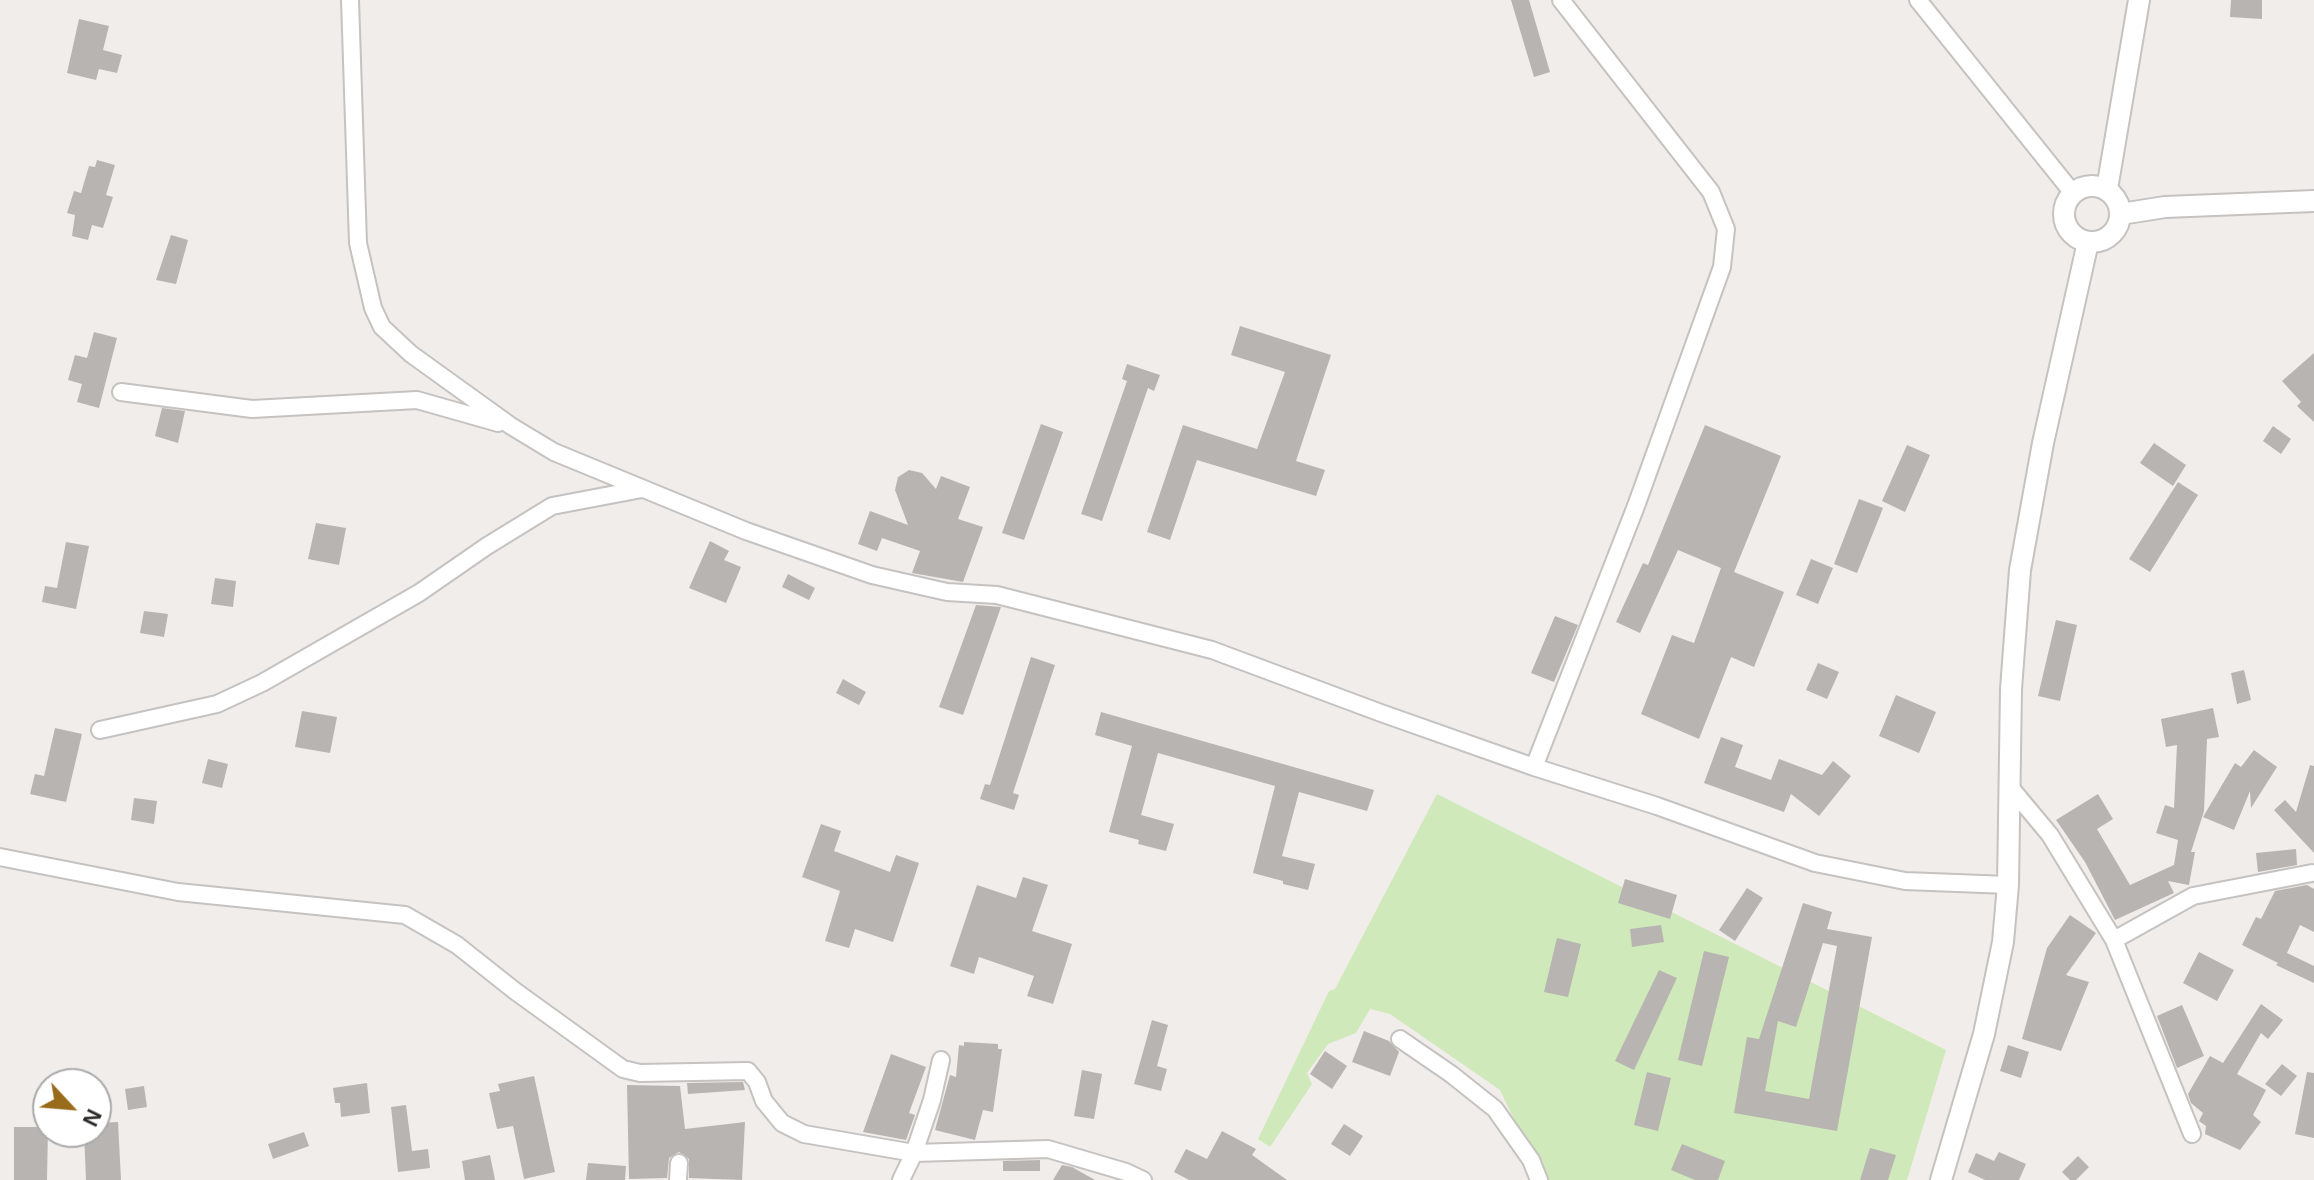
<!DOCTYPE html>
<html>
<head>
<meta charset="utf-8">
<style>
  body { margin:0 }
  #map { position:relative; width:2314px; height:1180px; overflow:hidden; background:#f1edeb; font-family:Helvetica,sans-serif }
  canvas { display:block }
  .north { position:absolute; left:32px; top:1068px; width:80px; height:80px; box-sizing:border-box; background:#fff; border:2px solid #abaaaa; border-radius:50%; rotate:116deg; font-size:22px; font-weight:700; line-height:32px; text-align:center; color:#2d2b2a }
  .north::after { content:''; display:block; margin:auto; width:28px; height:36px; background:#996c1b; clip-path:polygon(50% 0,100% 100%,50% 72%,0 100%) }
</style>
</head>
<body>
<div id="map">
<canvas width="2314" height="1180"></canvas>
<div class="north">N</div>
</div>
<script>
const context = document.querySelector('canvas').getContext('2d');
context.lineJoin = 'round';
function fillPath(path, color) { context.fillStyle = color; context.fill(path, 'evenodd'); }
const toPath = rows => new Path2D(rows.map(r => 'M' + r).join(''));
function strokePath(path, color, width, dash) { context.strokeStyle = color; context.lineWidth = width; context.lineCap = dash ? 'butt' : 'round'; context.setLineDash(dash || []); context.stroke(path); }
const green = toPath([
  [1437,794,1946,1050,1907,1180,1543,1180,1500,1090,1390,1014,1370,1009,1356,1033,1328,1044,1307,1073,1312,1084,1270,1147,1258,1139,1329,991,1335,989]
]);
const building = toPath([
  [1511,0,1529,0,1550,72,1534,77],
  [2231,0,2262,0,2262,19,2230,17],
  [79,19,109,26,103,50,122,55,117,73,99,69,96,80,67,73],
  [97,160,115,165,106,195,113,197,103,228,92,225,88,240,72,236,75,215,67,213,74,191,81,193,89,166,95,167],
  [171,235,188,240,176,284,156,280],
  [1240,326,1331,355,1296,461,1325,470,1316,496,1197,460,1170,540,1147,532,1183,425,1257,449,1285,372,1231,355],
  [94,332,117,338,99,408,77,402,82,384,68,380,75,355,87,358],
  [2314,353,2314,422,2297,406,2301,402,2282,381],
  [1127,364,1160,375,1154,391,1148,388,1102,521,1081,514,1127,381,1122,379],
  [162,408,185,411,178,443,155,436],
  [1041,424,1063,432,1024,540,1002,533],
  [1705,425,1781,456,1734,572,1784,592,1754,667,1731,657,1699,739,1641,714,1672,635,1694,643,1721,568,1678,550,1640,633,1616,622,1643,563,1648,565],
  [2273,426,2291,439,2281,454,2263,441],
  [2154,443,2186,465,2173,486,2140,463],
  [1907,445,1930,455,1905,512,1882,501],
  [909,470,922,473,936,489,941,476,970,487,958,519,983,527,963,582,912,573,920,551,882,538,877,551,858,544,870,511,908,525,895,490,898,477],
  [2178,482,2198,495,2150,572,2129,559],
  [1859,499,1883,508,1857,573,1834,564],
  [316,523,346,528,339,565,308,559],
  [710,541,729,551,724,560,741,567,726,603,689,588],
  [66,542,89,546,76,609,42,602,45,586,57,588],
  [1811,559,1833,568,1818,604,1796,595],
  [788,574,815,588,809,600,782,587],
  [215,578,236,581,233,607,211,604],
  [976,605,1001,607,963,715,939,707],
  [144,611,168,614,164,637,140,633],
  [1555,616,1578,625,1554,682,1531,673],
  [2056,620,2077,625,2060,701,2038,696],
  [1031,657,1055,665,1013,793,1019,795,1014,810,980,799,985,784,990,785],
  [1818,663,1839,672,1827,699,1806,690],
  [2244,670,2251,700,2237,704,2231,673],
  [843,679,866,692,859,705,836,693],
  [1896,695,1936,712,1919,753,1879,736],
  [2213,708,2219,737,2207,739,2204,811,2191,852,2195,852,2189,885,2168,881,2174,893,2115,920,2085,862,2056,820,2098,794,2113,819,2097,829,2130,885,2174,865,2178,840,2156,833,2165,805,2174,808,2177,745,2166,747,2161,719],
  [302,711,337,717,330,753,295,747],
  [1101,712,1374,790,1367,811,1299,792,1282,856,1315,864,1308,890,1283,884,1283,881,1253,873,1275,786,1158,753,1141,815,1174,824,1166,851,1138,844,1139,840,1109,832,1132,746,1095,735],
  [55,728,82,734,66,802,30,794,35,774,44,776],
  [1721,737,1743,745,1735,767,1771,780,1779,759,1822,775,1833,761,1851,776,1819,816,1791,794,1784,812,1704,783],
  [2254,750,2277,767,2251,808,2250,791,2234,830,2203,817,2235,763,2241,767],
  [208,759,228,764,222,788,202,783],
  [2310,765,2314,766,2314,853,2274,810,2285,800,2296,812],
  [134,798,157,801,154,824,131,820],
  [821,824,841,831,834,851,890,872,896,855,919,863,893,942,855,929,849,948,825,941,840,891,802,877],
  [2296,849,2297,865,2258,872,2256,853],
  [1023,877,1048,885,1032,931,1072,944,1053,1004,1027,996,1034,976,979,957,974,974,950,966,977,885,1016,898],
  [1625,879,1677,895,1670,919,1618,903],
  [2307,885,2314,889,2314,932,2300,925,2287,953,2314,966,2314,983,2276,965,2278,963,2242,945,2256,917,2261,919,2275,891],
  [1747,888,1763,898,1735,941,1719,930],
  [1803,903,1832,912,1827,929,1872,937,1837,1131,1734,1113,1747,1037,1759,1039],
  [1823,943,1837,946,1809,1099,1765,1091,1778,1021,1796,1027],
  [2070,915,2096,933,2066,975,2089,982,2061,1051,2022,1039,2047,948],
  [1661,925,1664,942,1632,947,1630,929],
  [1557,938,1581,944,1568,997,1544,992],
  [1704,951,1729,957,1702,1066,1678,1060],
  [2199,952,2234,970,2217,1001,2183,983],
  [1659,970,1677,978,1634,1070,1615,1061],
  [2261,1004,2283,1020,2268,1039,2261,1033,2237,1074,2266,1090,2253,1115,2261,1122,2240,1150,2205,1134,2206,1126,2199,1121,2203,1113,2191,1103,2188,1094,2210,1056,2223,1063],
  [2182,1005,2204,1056,2177,1068,2157,1016],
  [1152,1020,1168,1025,1157,1066,1167,1069,1161,1091,1134,1084],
  [1364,1031,1389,1041,1399,1052,1390,1076,1352,1062],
  [964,1042,998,1044,998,1049,1002,1049,993,1112,983,1110,975,1140,935,1130,950,1075,956,1077,959,1045,964,1046],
  [2008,1045,2029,1052,2021,1078,2000,1071],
  [1325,1051,1347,1066,1332,1089,1310,1074],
  [891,1054,926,1067,909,1113,915,1115,906,1140,863,1132],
  [2282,1064,2297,1076,2281,1096,2265,1084],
  [1082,1070,1102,1074,1094,1119,1074,1116],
  [1647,1072,1671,1078,1658,1131,1634,1125],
  [2307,1072,2314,1073,2314,1138,2295,1134],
  [534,1076,555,1172,524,1179,513,1126,497,1129,489,1093,500,1091,498,1084],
  [743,1082,745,1090,688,1094,687,1083],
  [367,1083,370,1113,341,1117,340,1103,335,1103,333,1088],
  [627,1085,680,1086,685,1129,745,1122,742,1180,689,1178,689,1159,679,1152,669,1158,667,1178,629,1179],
  [144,1086,147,1107,128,1110,125,1089],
  [406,1105,412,1151,428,1149,430,1168,398,1172,391,1107],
  [118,1122,121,1180,86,1180,84,1132,96,1132,96,1123],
  [1344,1124,1363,1136,1350,1156,1331,1144],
  [14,1127,48,1127,47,1180,14,1180],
  [1222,1131,1256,1149,1252,1155,1287,1180,1189,1180,1174,1172,1186,1149,1207,1159],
  [304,1132,309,1146,273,1159,268,1144],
  [1682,1144,1725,1161,1718,1180,1695,1180,1671,1170],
  [1870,1148,1896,1155,1888,1180,1860,1180],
  [1999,1152,2026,1164,2019,1180,1985,1180,1968,1172,1976,1153,1994,1161],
  [490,1155,495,1180,465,1180,462,1161],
  [2078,1156,2089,1167,2076,1180,2070,1180,2062,1172],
  [1040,1160,1040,1171,1003,1171,1003,1161],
  [588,1163,626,1166,625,1180,586,1180],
  [1062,1165,1072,1167,1095,1180,1053,1180]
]);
const minor = toPath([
  [350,0,358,243,373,308,382,327,411,354,511,426,554,452,746,531,872,575,947,592,997,595,1212,650,1381,713,1534,767,1657,806,1815,863,1905,881,2008,885],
  [1918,0,2072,192],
  [121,392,252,409,417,400,498,423],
  [100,730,217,704,262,683,419,593,487,546,552,506,642,489],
  [1534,767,1636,506,1722,267,1726,229,1711,192,1561,0],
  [2010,787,2050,835,2114,940,2192,1134],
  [0,857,178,892,405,915,457,945,515,991,623,1069,640,1073,748,1071,757,1082,764,1101,782,1123,804,1134,914,1153,1048,1149,1126,1172,1143,1180],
  [2114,940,2193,896,2312,873],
  [1400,1039,1451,1074,1495,1109,1531,1160,1539,1180],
  [678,1180,679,1163],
  [901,1180,914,1153,932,1100,941,1060]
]);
const tertiary = toPath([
  '2064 214a28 28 0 1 1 56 0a28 28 0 1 1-56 0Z',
  [2107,189,2139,0],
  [2121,214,2165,207,2314,201],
  [1941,1180,1984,1034,2003,942,2008,885,2011,689,2020,570,2043,443,2088,242]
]);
fillPath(green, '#cfe9ba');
fillPath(building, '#b8b4b2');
strokePath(minor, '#c5c2c0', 20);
strokePath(tertiary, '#c5c2c0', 24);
strokePath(minor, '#fff', 16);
strokePath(tertiary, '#fff', 20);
</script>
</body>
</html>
